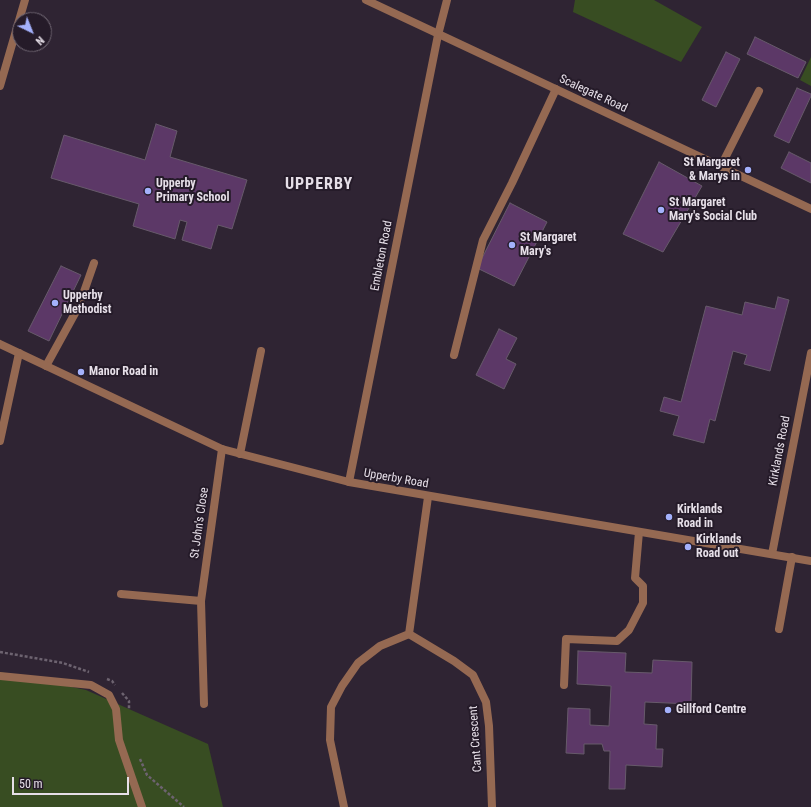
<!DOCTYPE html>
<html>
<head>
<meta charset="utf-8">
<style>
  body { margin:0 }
  #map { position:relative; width:811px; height:807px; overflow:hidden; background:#2f2433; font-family:"Roboto Condensed",sans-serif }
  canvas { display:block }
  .north { position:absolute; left:12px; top:12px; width:40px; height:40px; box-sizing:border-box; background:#251b29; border:1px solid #726975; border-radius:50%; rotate:137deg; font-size:11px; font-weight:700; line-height:16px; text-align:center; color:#e6dfe8 }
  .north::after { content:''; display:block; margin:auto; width:14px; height:18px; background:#a4b1fc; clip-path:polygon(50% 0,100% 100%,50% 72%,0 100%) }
  .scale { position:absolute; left:12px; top:777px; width:117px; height:18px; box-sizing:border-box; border:2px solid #e6dfe8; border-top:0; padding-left:5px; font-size:12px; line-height:14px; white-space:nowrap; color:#e6dfe8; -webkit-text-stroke:3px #251b29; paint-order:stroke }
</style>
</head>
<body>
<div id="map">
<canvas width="811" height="807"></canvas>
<div class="north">N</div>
<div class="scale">50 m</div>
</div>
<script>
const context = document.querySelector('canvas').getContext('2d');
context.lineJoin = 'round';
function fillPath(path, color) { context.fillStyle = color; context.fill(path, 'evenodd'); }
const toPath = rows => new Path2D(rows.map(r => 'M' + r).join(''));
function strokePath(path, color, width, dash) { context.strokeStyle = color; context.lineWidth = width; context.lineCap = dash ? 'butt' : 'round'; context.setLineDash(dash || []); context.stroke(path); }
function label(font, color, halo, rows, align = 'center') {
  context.font = font + ' "Roboto Condensed",sans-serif'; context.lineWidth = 4; context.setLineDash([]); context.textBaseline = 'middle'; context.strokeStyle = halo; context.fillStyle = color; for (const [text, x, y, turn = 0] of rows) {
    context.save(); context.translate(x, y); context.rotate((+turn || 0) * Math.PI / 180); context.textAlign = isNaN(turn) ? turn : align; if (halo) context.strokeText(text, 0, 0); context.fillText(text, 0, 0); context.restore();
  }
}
const green = toPath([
  [575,0,654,0,702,27,681,62,573,12],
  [811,57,811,86,800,80],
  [0,672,86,690,208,744,223,807,0,807]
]);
const building = toPath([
  [755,37,806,62,798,78,747,54,755,37],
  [726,52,740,59,716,107,702,100,726,52],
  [797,88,811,94,811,96,789,143,774,136,797,88],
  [156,124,177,131,170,157,247,180,232,229,218,225,211,249,182,240,187,222,180,220,175,239,133,226,139,204,51,178,64,135,145,160,156,124],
  [789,152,811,163,811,183,781,168,789,152],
  [659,162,702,186,663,252,623,234,659,162],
  [510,203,547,222,514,286,477,268,510,203],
  [61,266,81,275,49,341,28,331,61,266],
  [778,297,789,300,770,371,744,364,747,355,733,351,715,421,710,419,704,443,673,435,679,416,660,411,664,397,681,402,706,306,742,315,745,302,775,309,778,297],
  [499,329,517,338,506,359,516,364,504,389,476,375,499,329],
  [578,651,626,653,625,672,652,673,653,660,692,662,691,704,645,702,644,724,657,725,656,749,663,749,662,767,626,765,625,789,609,789,610,751,604,751,602,744,584,744,584,754,566,753,568,708,590,709,590,725,609,726,611,686,577,684,578,651]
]);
const path = toPath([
  [0,652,63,663,89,672],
  [107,679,112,681,115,685],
  [122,693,129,701,129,710],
  [140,759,147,775,184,807]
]);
const service = toPath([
  [454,355,483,240,512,183,556,89],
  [240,454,261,351],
  [0,676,91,685,109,695,116,709,119,740,142,807],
  [564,685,566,639,617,641,629,630,643,603,643,586,635,578,639,532]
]);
const minor = toPath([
  [0,86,25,0],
  [721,166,759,91],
  [46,366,79,306,94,263],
  [0,441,19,353],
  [349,482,438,35,447,0],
  [772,554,811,353],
  [121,594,201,601],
  [779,629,792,557],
  [409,634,454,661,473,675,486,702,489,726,492,807],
  [409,634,428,497],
  [204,704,201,601,222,449],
  [344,807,330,740,331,707,342,686,358,663,380,646,409,634]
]);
const tertiary = toPath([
  [366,0,811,209],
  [0,344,222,449,349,482,811,561]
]);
const markers = [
  [748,170,4,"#a4b1fc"],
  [148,191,4,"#a4b1fc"],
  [661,210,4,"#a4b1fc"],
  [512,245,4,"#a4b1fc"],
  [55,303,4,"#a4b1fc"],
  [81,372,4,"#a4b1fc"],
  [669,517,4,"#a4b1fc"],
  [688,547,4,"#a4b1fc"],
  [668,710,4,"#a4b1fc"]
];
const streetNames = [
  ["Scalegate Road",593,94,25],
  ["Embleton Road",382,256,-79],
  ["Kirklands Road",780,451,-79],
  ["Upperby Road",396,479,10],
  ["St John's Close",200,523,-82],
  ["Cant Crescent",476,739,-94]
];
const poiNames = [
  ["St Margaret",740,163,"right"],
  ["& Marys in",740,177,"right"],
  ["Upperby",156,184],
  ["Primary School",156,198],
  ["St Margaret",669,203],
  ["Mary's Social Club",669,217],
  ["St Margaret",520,238],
  ["Mary's",520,252],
  ["Upperby",63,296],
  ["Methodist",63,310],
  ["Manor Road in",89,372],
  ["Kirklands",677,510],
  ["Road in",677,524],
  ["Kirklands",696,540],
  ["Road out",696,554],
  ["Gillford Centre",676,710]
];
const districtNames = [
  ["UPPERBY",319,185]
];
fillPath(green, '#384d22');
fillPath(building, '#5c3867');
strokePath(building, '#675a6b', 1);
strokePath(path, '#6d6370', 2.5, [3, 2]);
strokePath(service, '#956952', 8);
strokePath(minor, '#956952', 8);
strokePath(tertiary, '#956952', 8);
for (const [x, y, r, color] of markers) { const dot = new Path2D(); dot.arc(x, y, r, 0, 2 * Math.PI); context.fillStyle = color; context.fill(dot); strokePath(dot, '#251b29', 1.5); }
label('12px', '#e6dfe8', '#251b29', streetNames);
label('bold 12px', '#e6dfe8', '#251b29', poiNames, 'left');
context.letterSpacing = '1px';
label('bold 16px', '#e6dfe8', '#251b29', districtNames);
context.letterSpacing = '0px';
</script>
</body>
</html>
